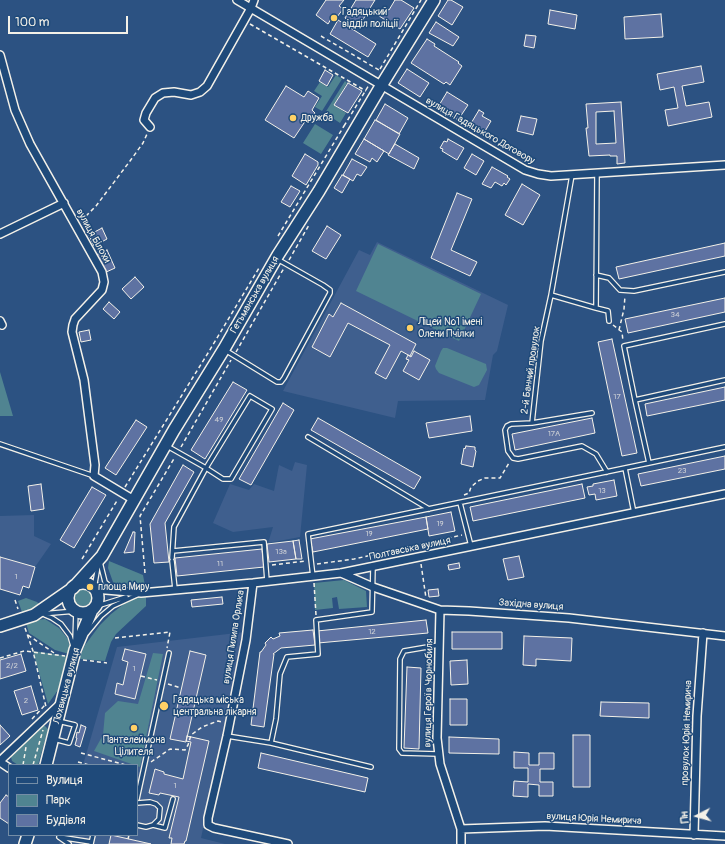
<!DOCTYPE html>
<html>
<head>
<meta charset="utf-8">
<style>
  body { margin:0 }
  #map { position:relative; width:725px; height:844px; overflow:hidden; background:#2c5282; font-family:Pangolin,sans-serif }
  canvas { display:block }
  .legend { position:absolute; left:8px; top:764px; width:130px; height:72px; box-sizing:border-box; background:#1f4a7a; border:1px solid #748da6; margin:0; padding:5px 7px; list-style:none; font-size:12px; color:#f4f1e8 }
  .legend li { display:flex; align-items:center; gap:8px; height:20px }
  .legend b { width:20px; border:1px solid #748da6 }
  .north { position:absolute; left:677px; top:796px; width:40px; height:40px; -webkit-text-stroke:3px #1f4a7a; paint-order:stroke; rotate:264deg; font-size:11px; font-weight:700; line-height:16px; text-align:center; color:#f4f1e8 }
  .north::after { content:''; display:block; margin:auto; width:14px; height:18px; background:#f4f1e8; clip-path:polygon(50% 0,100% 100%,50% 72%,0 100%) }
  .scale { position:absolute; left:8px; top:16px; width:120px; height:18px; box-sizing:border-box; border:2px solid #f4f1e8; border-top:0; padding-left:5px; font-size:12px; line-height:14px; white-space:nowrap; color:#f4f1e8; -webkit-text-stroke:3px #1f4a7a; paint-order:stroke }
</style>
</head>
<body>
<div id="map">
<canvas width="725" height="844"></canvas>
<ul class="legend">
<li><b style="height:5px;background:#1f4a7a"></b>Вулиця</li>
<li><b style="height:11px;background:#508491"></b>Парк</li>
<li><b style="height:11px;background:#5e72a2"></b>Будівля</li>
</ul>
<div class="north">Пн</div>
<div class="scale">100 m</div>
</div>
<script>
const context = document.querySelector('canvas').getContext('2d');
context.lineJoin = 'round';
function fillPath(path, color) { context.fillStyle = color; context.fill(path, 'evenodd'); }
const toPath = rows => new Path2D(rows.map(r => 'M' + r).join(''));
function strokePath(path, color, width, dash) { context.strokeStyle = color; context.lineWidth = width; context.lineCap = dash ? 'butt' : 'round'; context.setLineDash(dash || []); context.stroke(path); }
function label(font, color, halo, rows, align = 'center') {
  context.font = font + ' Pangolin,sans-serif'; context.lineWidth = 3; context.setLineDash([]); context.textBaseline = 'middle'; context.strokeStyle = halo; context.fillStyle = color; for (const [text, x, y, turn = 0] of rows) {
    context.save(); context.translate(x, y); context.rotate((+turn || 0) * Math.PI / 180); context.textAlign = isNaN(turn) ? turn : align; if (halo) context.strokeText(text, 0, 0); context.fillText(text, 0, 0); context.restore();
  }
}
const built = toPath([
  [377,242,508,305,497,351,493,355,485,400,398,401,395,418,283,391,359,250,370,255],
  [295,462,307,465,300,537,268,543,273,527,233,532,213,523,230,484,249,490,254,484,274,491,279,465,292,471],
  [34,515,34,536,51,544,35,567,0,557,0,516],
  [245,632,201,838,225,844,59,844,62,835,137,835,137,765,83,765,117,647]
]);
const green = toPath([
  [336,75,342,79,322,111,315,107,322,96,314,91,320,82,328,87],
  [345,81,347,83,334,105,346,113,340,123,325,113],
  [315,124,333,135,321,154,303,143],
  [378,244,481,294,459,341,356,291],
  [443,348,447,348,486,364,487,370,479,385,474,387,439,373,436,369,435,366,441,351],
  [0,372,13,416,0,416],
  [109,561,143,575,145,586,119,586,113,582,108,568],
  [344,580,366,591,367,607,339,609,337,597,332,598,333,608,315,610,314,583],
  '74 597a9 9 0 1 1 18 0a9 9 0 1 1-18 0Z',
  [146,596,146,606,116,634,111,642,105,661,79,659,85,645,100,625,111,614,129,600,135,598],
  [26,598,37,602,41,606,22,612,18,601],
  [45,619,59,628,68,639,70,649,69,654,55,650,29,633,26,623,37,620],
  [33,651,68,656,58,690,48,704],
  [153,653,163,654,140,767,94,751,103,735,105,713,118,701,138,704],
  [40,725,45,726,48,729,38,765,18,765,12,761,11,757,12,752]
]);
const building = toPath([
  [326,0,344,0,339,6,343,9,334,21,331,19,328,24,316,15,326,0],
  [356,0,375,0,359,26,356,24,353,29,348,26,351,22,345,18,356,0],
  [395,0,401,0,414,8,400,29,379,16,385,8,389,10,395,0],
  [448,0,451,0,463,7,452,25,438,16,448,0],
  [550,10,577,15,575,29,548,24,550,10],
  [661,14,663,37,625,39,624,17,661,14],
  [338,20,376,44,368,57,330,34,338,20],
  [436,22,459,37,453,46,429,33,436,22],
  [526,35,536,36,534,48,524,46,526,35],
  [427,39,435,44,434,46,459,62,458,63,462,66,450,85,446,82,444,84,411,63,427,39],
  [701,66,704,82,682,86,686,106,709,102,712,117,668,126,665,110,678,108,674,87,660,90,657,74,701,66],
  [407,69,429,83,420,97,398,83,407,69],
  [325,70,333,75,327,86,319,81,325,70],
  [348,83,362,91,348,113,334,105,348,83],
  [286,86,304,97,308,91,319,98,312,110,315,113,311,119,308,117,294,138,265,120,286,86],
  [447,92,468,105,458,120,438,107,447,92],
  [621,102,625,163,617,164,617,156,610,156,610,155,589,156,586,128,588,128,586,104,621,102],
  [614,111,616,143,596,144,596,112,614,111],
  [385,104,408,118,399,134,376,120,385,104],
  [479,110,484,113,482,116,491,121,484,133,470,125,479,110],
  [521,116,537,119,533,135,517,131,521,116],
  [375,120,400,134,389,154,364,139,375,120],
  [364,139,384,151,377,162,372,158,370,162,355,154,364,139],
  [448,139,464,148,457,160,442,151,443,149,440,148,444,141,447,142,448,139],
  [395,144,419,158,414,169,388,155,395,144],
  [305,154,318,162,318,165,306,185,292,176,305,154],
  [472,154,484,161,476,175,464,168,472,154],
  [352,159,367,167,361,176,357,174,353,181,343,175,352,159],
  [492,167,508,176,507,177,510,179,506,185,504,183,502,186,495,182,491,188,482,184,492,167],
  [342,175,350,179,342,193,334,188,342,175],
  [522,184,540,195,523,225,505,215,522,184],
  [291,186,300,191,290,207,281,202,291,186],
  [457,193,472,199,451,250,477,262,470,276,431,258,457,193],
  [327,226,341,235,326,259,312,251,327,226],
  [102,228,107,239,94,246,89,235,102,228],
  [725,243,725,256,619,279,616,267,725,243],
  [107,250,115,268,104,273,96,255,107,250],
  [135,277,144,287,131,299,122,289,135,277],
  [725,298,725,312,628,333,625,319,725,298],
  [109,302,120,312,114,319,103,309,109,302],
  [341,303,416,344,410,356,401,351,386,379,375,373,390,345,348,323,330,357,312,347,329,314,333,317,341,303],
  [89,330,91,340,81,342,79,332,89,330],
  [612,339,637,453,622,456,598,342,612,339],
  [414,351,430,360,419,380,403,371,409,360,406,359,408,355,411,357,414,351],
  [233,382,247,390,205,459,191,450,233,382],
  [725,387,725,400,647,416,645,404,725,387],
  [283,403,294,410,251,485,239,479,283,403],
  [470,416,472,431,429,438,426,423,470,416],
  [318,418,421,477,414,489,311,430,318,418],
  [592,418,595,433,515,450,512,434,592,418],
  [136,420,147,427,116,475,105,468,136,420],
  [466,446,475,447,475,450,476,451,473,467,461,464,464,448,465,449,466,446],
  [725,456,725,469,641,486,638,474,725,456],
  [183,465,194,472,165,523,169,562,154,563,150,524,183,465],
  [614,480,617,496,596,500,595,494,589,495,587,487,593,486,593,484,614,480],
  [41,484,44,509,31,511,28,486,41,484],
  [582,484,585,498,473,521,470,507,582,484],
  [92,487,106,495,74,548,60,540,92,487],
  [451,512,455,531,429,536,426,517,451,512],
  [426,517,428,529,313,552,310,539,426,517],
  [133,532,135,532,134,552,124,553,133,532],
  [299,540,302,559,296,559,293,541,299,540],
  [293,541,296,559,269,562,267,544,293,541],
  [262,549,264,567,177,576,175,558,262,549],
  [519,556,524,577,508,580,503,559,519,556],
  [0,557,35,567,29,588,23,586,20,595,0,589,0,557],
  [459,563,460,568,449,570,448,565,459,563],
  [438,589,439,596,429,597,428,590,438,589],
  [222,597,223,604,192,607,191,600,222,597],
  [426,620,428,633,318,643,317,631,426,620],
  [313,630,315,645,281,648,273,654,274,654,264,727,251,725,260,652,261,652,266,645,265,643,271,637,273,639,280,636,279,633,313,630],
  [452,632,502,632,502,649,452,649,452,632],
  [524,636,572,638,571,661,536,659,536,666,523,665,524,636],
  [125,649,146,654,135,699,115,694,117,683,123,685,128,662,122,660,125,649],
  [190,651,206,655,186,742,170,739,190,651],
  [21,654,26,671,0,679,0,660,21,654],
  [467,660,468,684,451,685,450,661,467,660],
  [407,667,421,668,419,749,404,748,407,667],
  [31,686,38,710,22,715,14,691,31,686],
  [450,699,467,699,467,725,450,725,450,699],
  [601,702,649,703,649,718,600,716,601,702],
  [0,725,10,736,0,745,0,725],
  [81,725,86,727,80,747,75,745,77,738,76,738,77,732,79,733,81,725],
  [573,735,590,735,590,787,573,787,573,735],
  [187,736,209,741,186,841,185,841,184,844,171,844,172,838,169,838,179,797,160,793,159,795,149,793,155,769,164,772,164,774,183,779,191,742,186,741,187,736],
  [449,737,499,739,499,754,449,753,449,737],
  [514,752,529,753,529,765,539,765,539,753,554,753,554,769,540,769,540,782,553,782,553,796,539,796,539,785,528,784,528,797,513,796,514,781,528,782,528,768,514,768,514,752],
  [261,753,368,778,365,792,258,768,261,753],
  [6,795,9,797,9,824,0,818,0,803,6,795],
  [111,835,151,844,109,844,111,835]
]);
const path = toPath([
  [250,24,366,91],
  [321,36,379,70],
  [380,69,421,0],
  [344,126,369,85],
  [81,221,96,206,130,161,143,143,147,134],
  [278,236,344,126],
  [289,260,309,225],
  [613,325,622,332,623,341],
  [619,330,624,309,625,296],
  [236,352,284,268],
  [181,447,231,360],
  [125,487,208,353,259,268],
  [464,495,469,493,471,487,478,481,485,478,500,478,509,463],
  [82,559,118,499],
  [317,564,354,559,462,535],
  [421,564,426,598],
  [272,565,306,561],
  [145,573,140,516,175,457],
  [314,583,316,615],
  [15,600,18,609],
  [25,628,33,651,46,707],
  [28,635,54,653],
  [115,638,170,632,167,648],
  [0,658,24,651,65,656],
  [83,660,107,663],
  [141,676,157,680],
  [168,684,181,688],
  [32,719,46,704],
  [81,753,126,765],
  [78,762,89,765],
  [151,762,170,749,185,750,188,745,191,735,202,727,218,721,222,722],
  [23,765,26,747],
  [33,765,43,730],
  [128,839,129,835]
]);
const lane = toPath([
  [572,175,551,295,596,308,597,173],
  [596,275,609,278,620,290,634,291,725,272],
  [596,308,608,311,609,321],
  [225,350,277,382,281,382,284,378,330,293,330,290,323,285,277,259],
  [250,396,272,409,231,479,223,479,206,468,250,396],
  [635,400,624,346,725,324],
  [592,413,532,423,511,424,507,426,505,430,508,451,513,458,518,459,582,446,596,454,607,472],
  [532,423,541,341,551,295],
  [308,437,429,509],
  [0,444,94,476],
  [167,446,206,468,174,527,172,558],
  [649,463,725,447],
  [460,503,471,546],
  [634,513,625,468,649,463,635,400,725,380],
  [173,551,264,542,267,581],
  [172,561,175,589],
  [100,562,105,582,113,589],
  [313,577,308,534,625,468],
  [94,589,98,566],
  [94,607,126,597],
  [41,614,76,611,75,640],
  [45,615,52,618,61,624,70,636,73,646],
  [87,633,101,616,113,606,137,595],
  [227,736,271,743,371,767],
  [54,739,69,743,75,725,58,721],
  [271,743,276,719,280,674,287,657,318,654,316,620,372,612,373,567],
  [438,754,402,753,399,749,400,659,404,651,439,645],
  [137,799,169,653],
  [137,803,150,802,156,804,160,808,159,819,153,825,146,827,137,825],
  [153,825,165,828,173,799],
  [69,844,59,837,91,842],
  [91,844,93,835]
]);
const street = toPath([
  [237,0,525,170,538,174,551,176,725,165],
  [0,55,15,110,30,144,102,272,104,282,102,290,75,319,73,325,72,332,84,380,95,465,94,476,134,500],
  [150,127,144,120,146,113,155,98,163,93,174,92,191,95,200,92,207,86,251,8,254,0],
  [0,234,64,203],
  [0,321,2,325],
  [341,573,373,587,440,610,469,611,569,618,725,636],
  [253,583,246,640,227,736,208,818,208,825,214,828,288,844],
  [94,589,141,593,253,583,341,573,725,494],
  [440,610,437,738,440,764,461,829,461,844],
  [0,761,61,703],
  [0,762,9,768],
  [461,829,545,826,725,836],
  [694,835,697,716,703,633]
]);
const secondary = toPath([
  '68 598a15 15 0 1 1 30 0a15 15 0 1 1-30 0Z',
  [0,626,34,615,73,588,102,556,174,430,224,349,278,255,319,191,381,86,434,0],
  [46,765,75,650,92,610],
  [25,844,28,835]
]);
const markers = [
  [334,18,4,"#ffd166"],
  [293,118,4,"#ffd166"],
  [410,328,4,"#ffd166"],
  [90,587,4,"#ffd166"],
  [164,706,5,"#ffd166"],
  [134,728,4,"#ffd166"]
];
const numberNames = [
  ["34",675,315],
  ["17",617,397],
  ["49",219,420],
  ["17А",554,434],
  ["23",682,471],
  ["13",602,491],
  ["19",440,524],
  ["19",369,534],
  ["13а",281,552],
  ["11",220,564],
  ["1",16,577],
  ["12",372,632],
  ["2/2",12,666],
  ["1",134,669],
  ["2",26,701],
  ["1",175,786]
];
const poiNames = [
  ["Гадяцький",342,12],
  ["відділ поліції",342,24],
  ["Дружба",301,118],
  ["Ліцей №1 імені",418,322],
  ["Олени Пчілки",418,334],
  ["площа Миру",98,587],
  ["Гадяцька міська",173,700],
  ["центральна лікарня",173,712],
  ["Пантелеймона",134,740,"center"],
  ["Цілителя",134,752,"center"]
];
const streetNames = [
  ["вулиця Гадяцького Договору",480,131,30],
  ["вулиця Білохи",93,236,61],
  ["Гетьманська вулиця",255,295,-60],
  ["2-й Банний провулок",531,370,-82],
  ["Полтавська вулиця",410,549,-12],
  ["Західна вулиця",531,605,4],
  ["вулиця Пилипа Орлика",234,637,-81],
  ["Лохвицька вулиця",67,686,-75],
  ["вулиця Героїв Чорнобиля",429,693,-89],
  ["провулок Юрія Немирича",687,733,-88],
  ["вулиця Юрія Немирича",594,819,3]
];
fillPath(built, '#3f5f8e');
fillPath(green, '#508491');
fillPath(building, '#5e72a2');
strokePath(building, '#f4f1e8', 1);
strokePath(lane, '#f4f1e8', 6);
strokePath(street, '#f4f1e8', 10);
strokePath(secondary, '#f4f1e8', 14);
strokePath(path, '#f4f1e8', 1.5, [4, 3]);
strokePath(lane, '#1f4a7a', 3.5);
strokePath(street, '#1f4a7a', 7);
strokePath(secondary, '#1f4a7a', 11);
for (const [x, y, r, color] of markers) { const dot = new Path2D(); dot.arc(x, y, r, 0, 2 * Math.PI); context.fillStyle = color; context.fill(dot); strokePath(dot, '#1f4a7a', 1.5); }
label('8px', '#ced1d6', null, numberNames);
label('10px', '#f4f1e8', '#1f4a7a', poiNames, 'left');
label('10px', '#f4f1e8', '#1f4a7a', streetNames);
</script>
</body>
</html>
